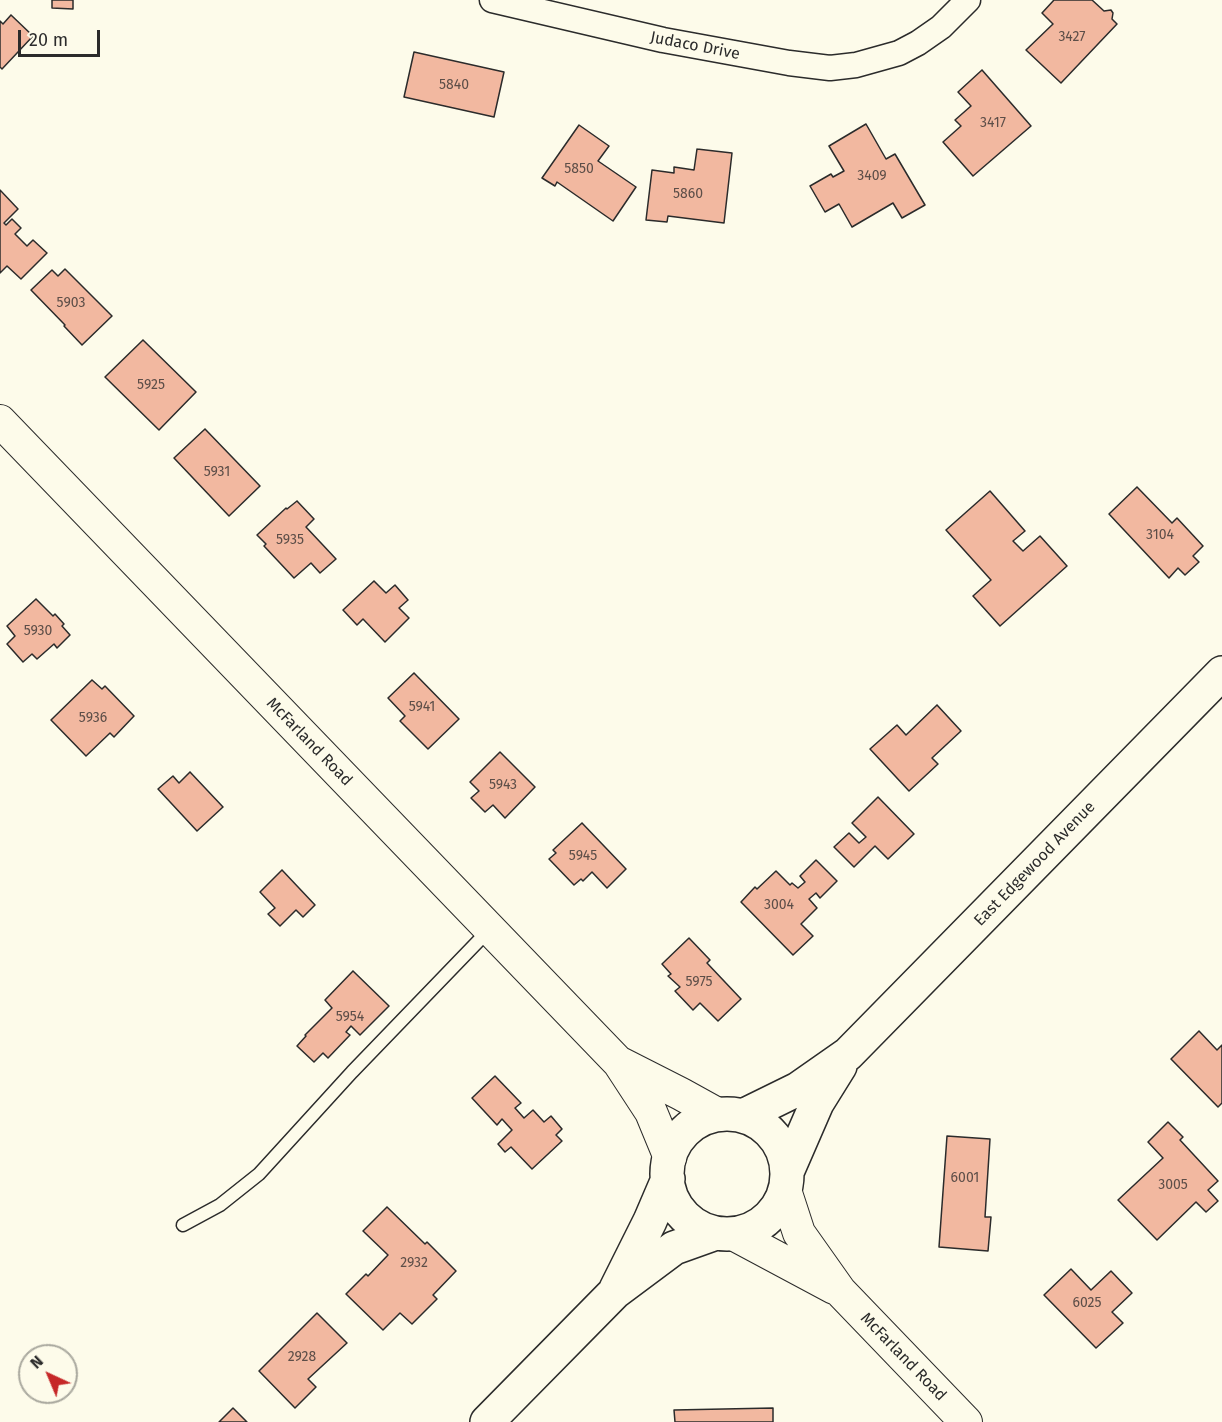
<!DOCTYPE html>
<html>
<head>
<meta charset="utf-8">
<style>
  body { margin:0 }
  #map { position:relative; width:1222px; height:1422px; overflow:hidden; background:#fdfbea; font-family:"Fira Sans",sans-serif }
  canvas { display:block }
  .north { position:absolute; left:18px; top:1344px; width:60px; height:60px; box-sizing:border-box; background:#fdfbea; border:2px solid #a9a89e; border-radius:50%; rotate:316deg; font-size:16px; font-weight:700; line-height:24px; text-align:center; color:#2b2b2b }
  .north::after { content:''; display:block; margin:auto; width:21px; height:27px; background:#c62828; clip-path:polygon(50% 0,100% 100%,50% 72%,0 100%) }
  .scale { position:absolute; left:18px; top:30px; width:82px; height:27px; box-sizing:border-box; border:3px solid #2b2b2b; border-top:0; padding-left:8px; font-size:18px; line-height:21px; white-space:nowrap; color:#2b2b2b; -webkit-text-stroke:4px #fdfbea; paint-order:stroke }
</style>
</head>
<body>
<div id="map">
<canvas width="1222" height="1422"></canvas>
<div class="north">N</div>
<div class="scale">20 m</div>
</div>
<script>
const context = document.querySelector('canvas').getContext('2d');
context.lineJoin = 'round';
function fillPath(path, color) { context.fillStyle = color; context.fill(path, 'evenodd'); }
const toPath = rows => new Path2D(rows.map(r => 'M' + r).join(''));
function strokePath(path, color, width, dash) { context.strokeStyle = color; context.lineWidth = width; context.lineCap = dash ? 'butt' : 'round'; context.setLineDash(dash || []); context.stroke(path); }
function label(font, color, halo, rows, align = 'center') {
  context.font = font + ' "Fira Sans",sans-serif'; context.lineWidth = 4.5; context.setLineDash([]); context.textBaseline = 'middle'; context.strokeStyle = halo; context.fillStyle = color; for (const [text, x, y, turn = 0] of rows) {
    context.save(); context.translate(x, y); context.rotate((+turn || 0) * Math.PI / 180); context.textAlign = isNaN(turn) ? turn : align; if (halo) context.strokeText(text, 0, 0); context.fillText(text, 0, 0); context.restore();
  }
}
const building = toPath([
  [52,0,73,0,73,9,52,8,52,0],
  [1054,0,1092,0,1104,11,1111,10,1113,13,1112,19,1117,24,1061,83,1026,50,1053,24,1042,13,1054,0],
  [11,15,33,36,2,69,0,67,0,21,3,24,11,15],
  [414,52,504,72,494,117,404,97,414,52],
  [982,70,1031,126,973,176,943,142,961,126,955,120,971,106,958,92,982,70],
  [866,124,886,159,895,154,925,205,902,218,893,203,852,227,839,204,825,212,810,186,831,174,833,177,844,171,829,146,866,124],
  [579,125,609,146,598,161,636,187,613,221,557,182,555,186,542,178,579,125],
  [697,149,732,153,724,223,668,216,667,222,646,220,652,170,674,173,674,167,694,170,697,149],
  [0,190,18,209,4,223,6,225,12,219,21,228,15,234,27,246,33,240,47,253,21,279,7,266,0,273,0,190],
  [65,269,112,316,82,345,64,326,65,325,31,290,52,270,58,276,65,269],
  [143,340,196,392,159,430,105,377,143,340],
  [205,429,260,486,229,516,174,458,205,429],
  [1137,487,1172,523,1177,518,1203,546,1193,556,1199,562,1185,575,1178,568,1169,578,1109,514,1137,487],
  [990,491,1025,531,1013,541,1023,551,1040,536,1067,566,1000,626,973,596,991,580,946,530,990,491],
  [297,501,314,519,306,527,336,559,320,573,311,563,294,578,264,546,266,544,257,535,286,508,287,509,297,501],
  [374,581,386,593,395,585,408,600,399,608,409,618,385,642,363,619,357,625,343,610,374,581],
  [36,599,53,616,55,614,64,624,62,626,70,635,57,648,54,644,37,659,32,654,23,662,7,644,15,636,7,626,36,599],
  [414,673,459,719,428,749,400,721,405,716,388,698,414,673],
  [92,680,102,689,105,686,134,716,114,737,110,733,86,756,51,720,92,680],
  [937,705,961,731,932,758,938,764,909,791,870,749,897,725,906,735,937,705],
  [500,752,535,787,505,818,493,805,485,812,471,798,479,791,470,782,500,752],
  [190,772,223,807,197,831,158,789,173,776,179,783,190,772],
  [878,797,914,834,888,859,875,846,854,867,834,847,849,833,859,843,866,837,852,823,878,797],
  [582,823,626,869,607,888,592,872,583,881,581,879,574,885,549,859,556,853,553,850,582,823],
  [816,860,837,881,820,898,816,893,809,899,817,908,801,924,813,936,793,955,741,902,755,887,757,889,776,871,790,885,792,883,798,888,805,882,800,876,816,860],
  [282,870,315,905,303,917,296,910,280,926,268,914,275,908,260,892,282,870],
  [689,938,710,960,707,963,741,999,718,1021,700,1003,693,1010,675,991,680,987,668,976,671,974,662,964,689,938],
  [353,971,389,1006,360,1035,351,1026,346,1032,350,1035,328,1058,323,1053,314,1062,297,1046,306,1036,305,1035,332,1008,325,1000,353,971],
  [1199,1031,1217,1050,1222,1045,1222,1103,1218,1107,1171,1059,1199,1031],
  [495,1076,521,1103,515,1108,524,1118,533,1110,544,1122,551,1116,562,1129,556,1135,562,1141,532,1169,511,1147,505,1152,498,1144,512,1130,502,1119,497,1125,472,1098,495,1076],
  [1168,1122,1183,1137,1180,1140,1218,1181,1208,1190,1218,1201,1206,1212,1196,1202,1157,1240,1118,1200,1163,1158,1148,1142,1168,1122],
  [947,1136,990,1139,985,1217,991,1217,988,1251,939,1247,947,1136],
  [387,1207,425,1244,427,1242,456,1271,433,1295,437,1299,412,1324,400,1313,383,1330,346,1294,366,1274,368,1276,388,1255,363,1231,387,1207],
  [1071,1269,1091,1290,1111,1271,1132,1293,1112,1312,1123,1323,1096,1348,1044,1295,1071,1269],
  [317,1313,347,1343,308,1379,316,1387,295,1408,259,1371,317,1313],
  [233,1408,247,1422,219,1422,233,1408],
  [773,1408,773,1422,675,1422,674,1410,773,1408]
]);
const service = toPath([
  [183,1225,220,1205,259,1174,352,1072,489,930]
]);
const minor = toPath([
  [492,0,663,40,789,63,830,68,856,65,899,53,918,43,941,27,968,0]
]);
const tertiary = toPath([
  [0,421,619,1063,651,1112,670,1158],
  [620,1063,681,1094,719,1115],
  [785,1190,799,1233,840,1291,966,1422],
  [733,1234,834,1288]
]);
const secondary = toPath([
  '667 1174a60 60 0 1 1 120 0a60 60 0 1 1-120 0Z',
  [743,1116,798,1089,848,1054,1222,673],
  [787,1172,817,1103,840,1066],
  [616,1289,650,1221,668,1179],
  [487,1422,615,1292,674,1248,716,1233]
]);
const numberNames = [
  ["3427",1072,37],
  ["5840",454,85],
  ["3417",993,123],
  ["5850",579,169],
  ["3409",872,176],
  ["5860",688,194],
  ["5903",71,303],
  ["5925",151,385],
  ["5931",217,472],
  ["3104",1160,535],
  ["5935",290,540],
  ["5930",38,631],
  ["5941",422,707],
  ["5936",93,718],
  ["5943",503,785],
  ["5945",583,856],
  ["3004",779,905],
  ["5975",699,982],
  ["5954",350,1017],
  ["6001",965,1178],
  ["3005",1173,1185],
  ["2932",414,1263],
  ["6025",1087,1303],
  ["2928",302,1357]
];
const streetNames = [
  ["Judaco Drive",695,46,11],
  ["McFarland Road",309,742,46],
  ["East Edgewood Avenue",1035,864,-46],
  ["McFarland Road",903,1357,46]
];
fillPath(building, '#f2b8a0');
strokePath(building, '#2b2b2b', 1.5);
strokePath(service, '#2b2b2b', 15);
strokePath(minor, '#2b2b2b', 27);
strokePath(tertiary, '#2b2b2b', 34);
strokePath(secondary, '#2b2b2b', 36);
strokePath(service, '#fdfbea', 12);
strokePath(minor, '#fdfbea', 24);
strokePath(tertiary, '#fdfbea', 32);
strokePath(secondary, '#fdfbea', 33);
label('14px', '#5d4e48', null, numberNames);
label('16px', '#2b2b2b', '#fdfbea', streetNames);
</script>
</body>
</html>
